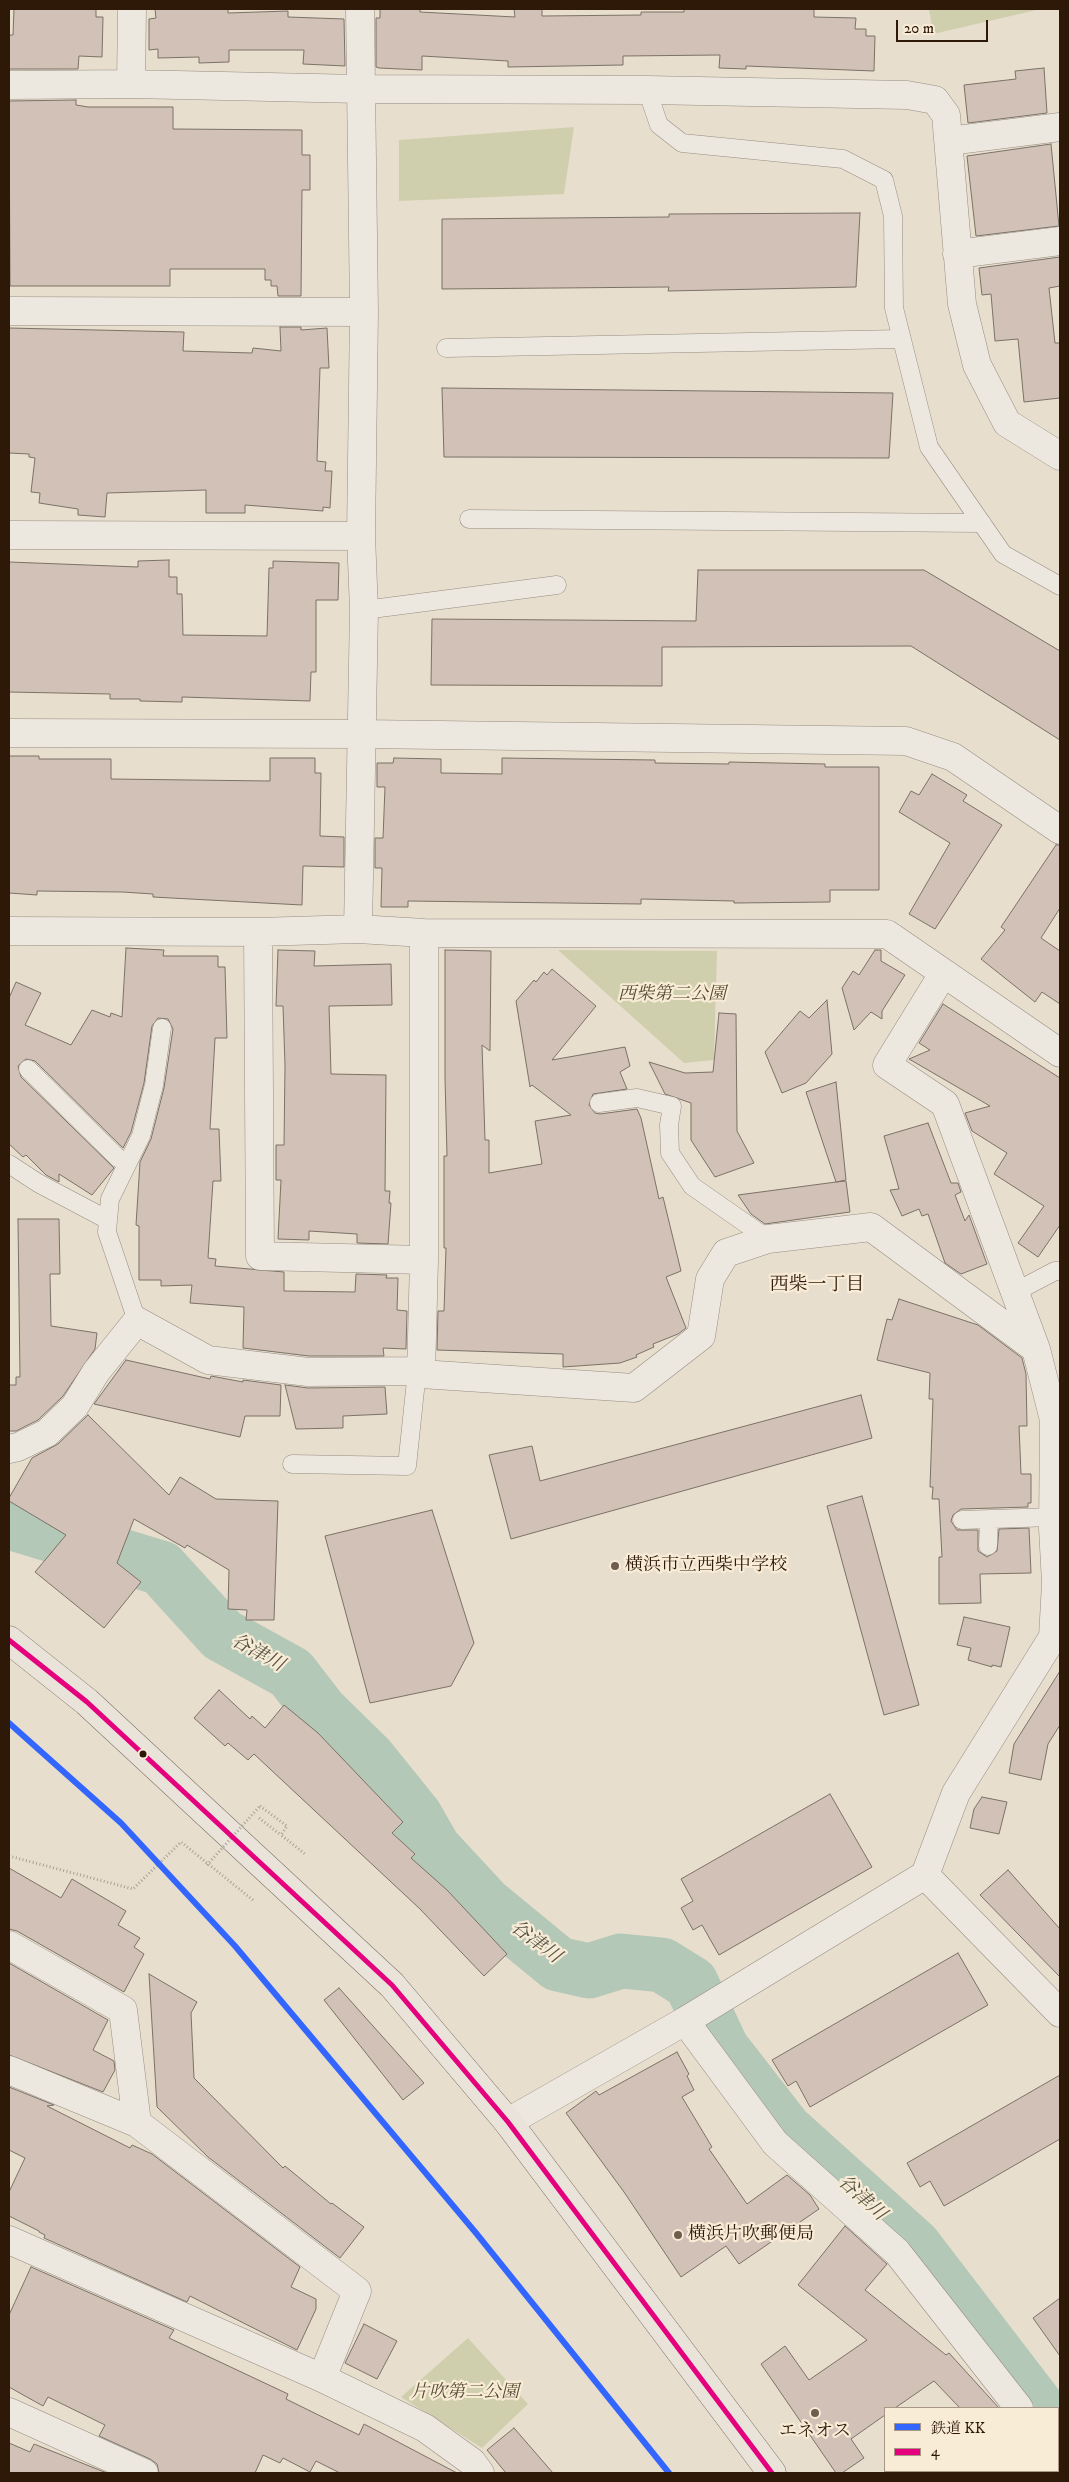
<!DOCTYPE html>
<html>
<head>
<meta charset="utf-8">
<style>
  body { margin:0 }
  #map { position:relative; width:1069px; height:2482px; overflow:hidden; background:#e8decd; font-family:"IM FELL DW Pica","Noto Serif JP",serif }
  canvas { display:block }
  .frame { position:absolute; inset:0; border:10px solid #2e1808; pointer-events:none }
  .legend { position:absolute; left:884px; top:2407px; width:175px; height:65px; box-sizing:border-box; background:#f8ecd7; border:1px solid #a79784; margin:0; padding:6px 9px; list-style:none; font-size:15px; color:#2e1808 }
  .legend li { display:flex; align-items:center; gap:10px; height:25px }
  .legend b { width:25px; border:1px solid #a79784 }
  .scale { position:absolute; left:896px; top:20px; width:92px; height:22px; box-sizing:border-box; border:2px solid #2e1808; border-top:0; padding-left:6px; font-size:15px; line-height:18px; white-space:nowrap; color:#2e1808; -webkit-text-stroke:4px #f8ecd7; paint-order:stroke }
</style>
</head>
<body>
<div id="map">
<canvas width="1069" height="2482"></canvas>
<div class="frame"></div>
<ul class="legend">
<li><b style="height:6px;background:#36f"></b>鉄道 KK</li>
<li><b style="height:6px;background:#e5007d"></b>4</li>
</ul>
<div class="scale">20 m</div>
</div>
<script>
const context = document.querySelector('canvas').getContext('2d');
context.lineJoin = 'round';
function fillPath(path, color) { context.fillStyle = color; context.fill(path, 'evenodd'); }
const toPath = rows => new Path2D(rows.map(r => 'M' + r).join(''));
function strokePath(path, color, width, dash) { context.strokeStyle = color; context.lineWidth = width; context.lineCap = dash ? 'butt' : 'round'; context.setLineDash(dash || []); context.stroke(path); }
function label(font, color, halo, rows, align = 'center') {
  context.font = font + ' "IM FELL DW Pica","Noto Serif JP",serif'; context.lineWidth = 4.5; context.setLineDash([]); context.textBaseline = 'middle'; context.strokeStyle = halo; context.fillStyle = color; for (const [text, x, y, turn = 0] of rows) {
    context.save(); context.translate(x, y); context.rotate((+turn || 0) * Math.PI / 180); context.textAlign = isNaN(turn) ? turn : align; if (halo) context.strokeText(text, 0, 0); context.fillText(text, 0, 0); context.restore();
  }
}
const green = toPath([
  [929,9,1041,9,933,34],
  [574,127,564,194,399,201,399,140],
  [558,950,717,951,714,1060,684,1063],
  [468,2338,528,2404,482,2448,401,2397]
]);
const river = toPath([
  [9,1522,161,1568,222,1635,291,1673,321,1712,369,1759,415,1816,434,1849,485,1904,558,1964,589,1971,621,1961,662,1965,691,1983,722,2049,785,2130,914,2246,1038,2408]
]);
const building = toPath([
  [14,9,96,9,96,17,103,17,102,57,79,56,78,69,9,69,9,35,13,35,14,9],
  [155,9,228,9,228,13,288,11,288,17,344,19,345,66,303,64,304,50,229,50,229,62,199,63,199,57,158,58,158,49,149,50,149,19,156,18,155,9],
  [380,9,420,9,420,12,515,17,514,9,542,9,542,16,641,15,641,12,684,12,684,9,814,9,814,17,856,18,855,29,866,29,866,36,875,36,874,71,746,66,746,69,719,68,720,55,623,56,623,65,508,67,508,61,422,56,422,70,379,68,376,67,376,18,380,18,380,9],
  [1044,68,1047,113,968,123,964,85,1016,79,1015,71,1044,68],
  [76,100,76,105,88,107,173,107,173,129,302,130,302,155,310,155,310,190,302,190,301,296,278,296,277,286,271,286,271,280,265,280,265,269,170,269,170,286,10,286,9,101,76,100],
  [1051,144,1059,226,976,236,967,156,1051,144],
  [860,213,856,287,668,291,669,287,442,289,442,219,669,217,669,214,860,213],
  [1060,257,1060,286,1049,288,1055,343,1060,343,1060,398,1024,402,1018,339,995,341,991,294,982,295,979,268,1060,257],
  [280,327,301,327,301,330,327,328,329,368,320,368,317,461,326,462,325,471,332,471,330,508,323,507,323,511,245,505,245,513,206,513,206,490,107,493,105,517,78,515,78,509,39,503,40,493,31,492,35,458,29,457,29,454,9,453,9,328,184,332,183,351,252,353,253,348,281,351,280,327],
  [442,388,893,393,889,458,444,457,442,388],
  [169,560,169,577,177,577,177,594,182,594,183,635,267,636,269,568,273,568,273,561,339,563,338,600,316,600,316,672,311,672,310,701,182,697,182,702,140,701,140,699,110,699,110,694,9,692,9,562,138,567,138,561,169,560],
  [698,570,924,570,1060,651,1060,740,911,646,662,647,662,686,431,685,432,619,696,621,698,570],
  [9,756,39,756,39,759,111,759,111,779,270,781,270,758,315,758,315,773,321,773,320,836,344,837,344,867,303,866,302,905,153,897,153,894,123,892,37,891,37,895,9,893,9,756],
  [394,758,441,759,441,773,502,774,502,758,655,760,655,763,729,764,729,762,825,764,825,767,879,767,879,890,830,890,830,902,734,903,734,901,641,899,641,904,408,901,408,907,381,907,382,868,375,868,375,838,383,838,385,787,377,787,377,763,393,763,394,758],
  [932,774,967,795,963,801,1002,825,935,929,909,914,950,843,899,812,911,791,919,795,932,774],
  [1056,845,1060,845,1060,908,1041,938,1060,951,1060,1004,1042,992,1035,1002,981,959,1005,930,1001,927,1056,845],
  [126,948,164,950,163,956,218,956,218,967,225,967,227,1038,215,1038,210,1129,219,1129,221,1181,213,1181,208,1258,216,1259,215,1266,284,1272,284,1291,355,1292,356,1274,387,1275,386,1278,398,1278,397,1310,407,1311,406,1349,383,1348,384,1356,309,1356,243,1348,244,1307,190,1303,192,1285,161,1286,161,1280,139,1280,139,1226,136,1225,140,1162,151,1139,164,1088,173,1029,168,1019,158,1018,152,1026,144,1083,131,1132,123,1148,35,1061,26,1059,18,1066,21,1077,114,1168,92,1195,59,1174,59,1182,46,1175,26,1155,23,1157,9,1144,9,998,16,982,41,993,25,1025,71,1045,92,1010,110,1017,111,1013,122,1017,126,948],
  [278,950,315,951,314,966,391,964,392,1005,329,1006,331,1074,386,1075,385,1191,390,1191,389,1203,391,1203,388,1244,357,1243,357,1234,309,1231,309,1240,278,1239,281,1180,276,1180,276,1145,284,1145,285,1065,283,1006,276,1006,278,950],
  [445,950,491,951,490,1051,482,1045,485,1140,489,1140,489,1173,542,1164,535,1121,571,1115,532,1085,530,1087,516,1001,534,980,536,982,544,972,547,975,552,969,596,1006,552,1060,625,1047,630,1066,620,1072,627,1089,593,1094,589,1105,595,1113,600,1114,637,1109,641,1118,659,1199,663,1197,681,1271,666,1277,686,1328,678,1334,653,1344,654,1347,636,1355,637,1357,620,1363,563,1367,563,1354,437,1350,438,1311,444,1311,446,1248,444,1248,444,1156,447,1156,445,1078,445,950],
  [875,950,881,950,881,961,905,975,882,1011,882,1019,871,1012,854,1030,842,988,853,971,859,975,875,950],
  [827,1000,832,1054,806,1083,782,1093,765,1052,800,1011,809,1018,827,1000],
  [943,1004,1060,1078,1060,1225,1038,1257,1018,1243,1044,1206,994,1174,1007,1153,972,1131,965,1113,990,1106,909,1059,930,1050,919,1043,943,1004],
  [719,1013,736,1014,737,1131,754,1163,715,1177,691,1140,691,1103,665,1094,649,1062,685,1073,713,1072,719,1013],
  [836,1082,846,1180,836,1182,846,1181,850,1212,765,1224,751,1214,738,1195,836,1182,806,1092,836,1082],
  [928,1123,951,1183,958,1183,961,1192,955,1195,965,1221,969,1215,987,1264,961,1274,945,1263,928,1214,922,1216,919,1209,902,1216,890,1190,899,1189,884,1136,928,1123],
  [18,1219,59,1219,60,1274,50,1274,51,1326,97,1333,95,1349,63,1396,38,1420,16,1431,9,1431,9,1385,16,1385,16,1377,20,1377,18,1219],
  [899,1299,978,1325,1022,1358,1026,1374,1027,1426,1019,1426,1021,1474,1031,1474,1031,1503,1028,1503,1028,1507,961,1509,953,1515,951,1521,957,1530,978,1530,978,1551,987,1557,997,1551,999,1529,1029,1528,1031,1573,980,1574,981,1603,939,1604,939,1557,942,1557,939,1499,932,1499,933,1487,930,1487,933,1399,929,1399,930,1373,877,1360,887,1319,892,1320,899,1299],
  [126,1360,210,1379,211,1376,243,1382,243,1380,281,1385,280,1416,245,1416,240,1437,94,1404,126,1360],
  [285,1385,308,1388,385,1387,387,1414,343,1416,343,1428,296,1429,285,1385],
  [861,1395,872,1438,511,1539,489,1455,532,1446,540,1481,861,1395],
  [88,1415,169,1495,180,1477,216,1499,278,1501,274,1620,246,1620,247,1610,228,1609,229,1570,187,1545,185,1548,134,1519,117,1563,141,1582,104,1628,35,1572,66,1535,9,1501,9,1498,32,1458,58,1444,88,1415],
  [862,1496,919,1705,884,1715,827,1506,862,1496],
  [432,1510,474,1643,451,1686,370,1703,325,1536,432,1510],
  [964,1617,1010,1627,1001,1667,992,1665,992,1667,968,1660,971,1648,957,1645,964,1617],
  [1060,1671,1060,1725,1048,1744,1041,1780,1009,1773,1014,1744,1060,1671],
  [219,1690,250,1719,252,1716,265,1728,284,1705,318,1733,403,1822,392,1833,415,1854,411,1858,447,1890,507,1954,484,1976,420,1909,254,1754,248,1760,228,1743,225,1746,194,1718,219,1690],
  [830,1794,872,1867,719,1955,702,1925,693,1930,681,1908,693,1901,681,1879,830,1794],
  [982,1797,1007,1802,999,1834,970,1828,974,1809,982,1797],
  [9,1868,61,1898,72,1879,126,1911,118,1925,140,1938,134,1947,144,1954,124,1992,17,1931,9,1929,9,1868],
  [1008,1870,1060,1929,1060,1977,980,1895,1008,1870],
  [958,1953,988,2005,810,2107,796,2081,788,2086,772,2060,958,1953],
  [9,1963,108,2020,93,2050,114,2061,115,2070,103,2092,9,2055,9,1963],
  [149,1974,197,2002,191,2013,194,2078,283,2168,285,2166,331,2204,332,2203,364,2227,340,2258,208,2157,157,2107,149,1974],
  [339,1988,424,2083,403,2100,324,2000,339,1988],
  [677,2052,689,2074,687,2076,694,2090,682,2097,712,2147,709,2149,747,2204,787,2175,810,2195,819,2209,739,2264,726,2246,681,2277,624,2192,566,2113,596,2091,599,2095,677,2052],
  [1060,2075,1060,2139,944,2206,930,2181,920,2187,907,2163,1060,2075],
  [9,2087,54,2105,47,2106,130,2148,132,2145,152,2154,300,2267,291,2287,316,2299,316,2309,297,2350,190,2296,187,2302,44,2238,45,2235,39,2232,39,2231,9,2216,9,2192,25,2158,9,2150,9,2087],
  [845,2226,887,2264,865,2290,946,2355,949,2353,999,2408,960,2408,934,2381,895,2408,885,2408,885,2415,851,2439,864,2458,842,2473,836,2473,761,2364,785,2346,809,2380,867,2340,798,2285,845,2226],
  [31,2267,174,2330,169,2338,288,2394,286,2399,359,2435,364,2424,457,2473,340,2473,316,2461,310,2472,283,2458,280,2463,263,2455,255,2473,159,2473,157,2464,150,2459,99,2436,105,2425,48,2397,43,2406,9,2387,9,2315,31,2267],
  [1060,2298,1060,2356,1033,2318,1060,2298],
  [364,2324,397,2341,377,2379,345,2363,364,2324],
  [514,2428,553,2473,506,2473,487,2450,514,2428],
  [9,2443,30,2452,34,2444,107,2473,9,2473,9,2443]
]);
const path = toPath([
  [260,1806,287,1826,281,1835,305,1854],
  [259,1818,281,1835],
  [9,1856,133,1889,181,1842,254,1901]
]);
const lane = toPath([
  [647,90,659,125,682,143,843,159,884,180,893,216,894,308,929,447,1003,554,1060,586],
  [446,348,901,339],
  [469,519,982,523],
  [364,610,557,585],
  [28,1069,118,1158,127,1163],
  [599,1103,637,1098,672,1106,669,1125,670,1153,692,1186,768,1239],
  [9,1164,38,1183,108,1220],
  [1015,1292,1055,1271,1060,1271],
  [137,1321,107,1232,108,1220,110,1199,141,1136,154,1085,162,1028],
  [292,1464,407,1466,417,1371],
  [962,1520,1053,1517],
  [988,1546,989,1519]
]);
const street = toPath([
  [131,84,132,9],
  [9,85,131,84,361,89,647,90,907,95,935,100,946,115,962,304,977,365,1007,423,1060,456],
  [949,141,1060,127],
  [957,254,1060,241],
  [9,311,364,312],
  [9,535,361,536],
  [9,733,361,734,906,741,953,757,1060,830],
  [358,929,364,610,361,536,364,312,360,9],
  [9,931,258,932,358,929,424,933,887,934,1060,1053],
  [258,932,260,1256,424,1260],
  [424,933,424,1260,421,1374,634,1388,701,1336,710,1279,726,1253,768,1239,871,1227,1036,1349],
  [9,1449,18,1447,47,1433,75,1406,96,1372,137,1321,208,1360,308,1372,417,1371,421,1374],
  [925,1875,1060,2013],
  [9,1945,123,2010,137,2123],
  [685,2021,775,2143,897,2252,1019,2408],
  [9,2070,137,2123,357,2291,322,2378],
  [508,2122,685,2021,925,1875,956,1793,1053,1637,1056,1583,1053,1528,1054,1420,1036,1349,945,1104,887,1065,943,974],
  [9,2240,322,2378,425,2428,472,2462,480,2473],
  [9,2412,144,2473],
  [1018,2473,1019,2471]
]);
const highway = toPath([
  [9,1640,87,1702,392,1985,508,2122,772,2473]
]);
const pathBridge = toPath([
  [207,1865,260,1806]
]);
const bus1 = toPath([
  [9,1640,87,1702,392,1985,508,2122,772,2473]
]);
const rail1 = toPath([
  [9,1723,121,1823,235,1946,476,2233,669,2473]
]);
const markers = [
  [615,1566,5,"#6f5d4d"],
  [143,1754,4.5,"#2e1808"],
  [678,2235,5,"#6f5d4d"],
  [815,2413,5,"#6f5d4d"]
];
const parkNames = [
  ["西柴第二公園",672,995],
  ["片吹第二公園",465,2393]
];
const poiNames = [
  ["横浜市立西柴中学校",625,1566],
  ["横浜片吹郵便局",688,2235],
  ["エネオス",815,2432,"center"]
];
const neighbourhoodNames = [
  ["西柴一丁目",817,1286]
];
const waterNames = [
  ["谷津川",257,1654,29],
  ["谷津川",535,1943,37],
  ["谷津川",861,2199,42]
];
fillPath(green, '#cfcfae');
strokePath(river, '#b4c8b7', 55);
fillPath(building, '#d1c1b6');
strokePath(building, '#7b7267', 1);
strokePath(lane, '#968d82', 19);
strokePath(street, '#968d82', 29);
strokePath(highway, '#7b7267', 29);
strokePath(path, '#a7a198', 3, [1, 2.5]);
strokePath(lane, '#ece7df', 18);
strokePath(street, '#ece7df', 28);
strokePath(highway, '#e9e3d9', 28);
strokePath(pathBridge, '#a7a198', 3, [1, 2.5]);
strokePath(bus1, '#e5007d', 5);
strokePath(rail1, '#36f', 6);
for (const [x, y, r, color] of markers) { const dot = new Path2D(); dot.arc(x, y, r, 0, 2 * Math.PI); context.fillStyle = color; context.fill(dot); strokePath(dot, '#f8ecd7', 2); }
label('italic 18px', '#584b32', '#f8ecd7', parkNames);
label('18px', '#2e1808', '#f8ecd7', poiNames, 'left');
label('19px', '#2e1808', '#f8ecd7', neighbourhoodNames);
label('italic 19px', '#555242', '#f8ecd7', waterNames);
</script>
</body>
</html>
